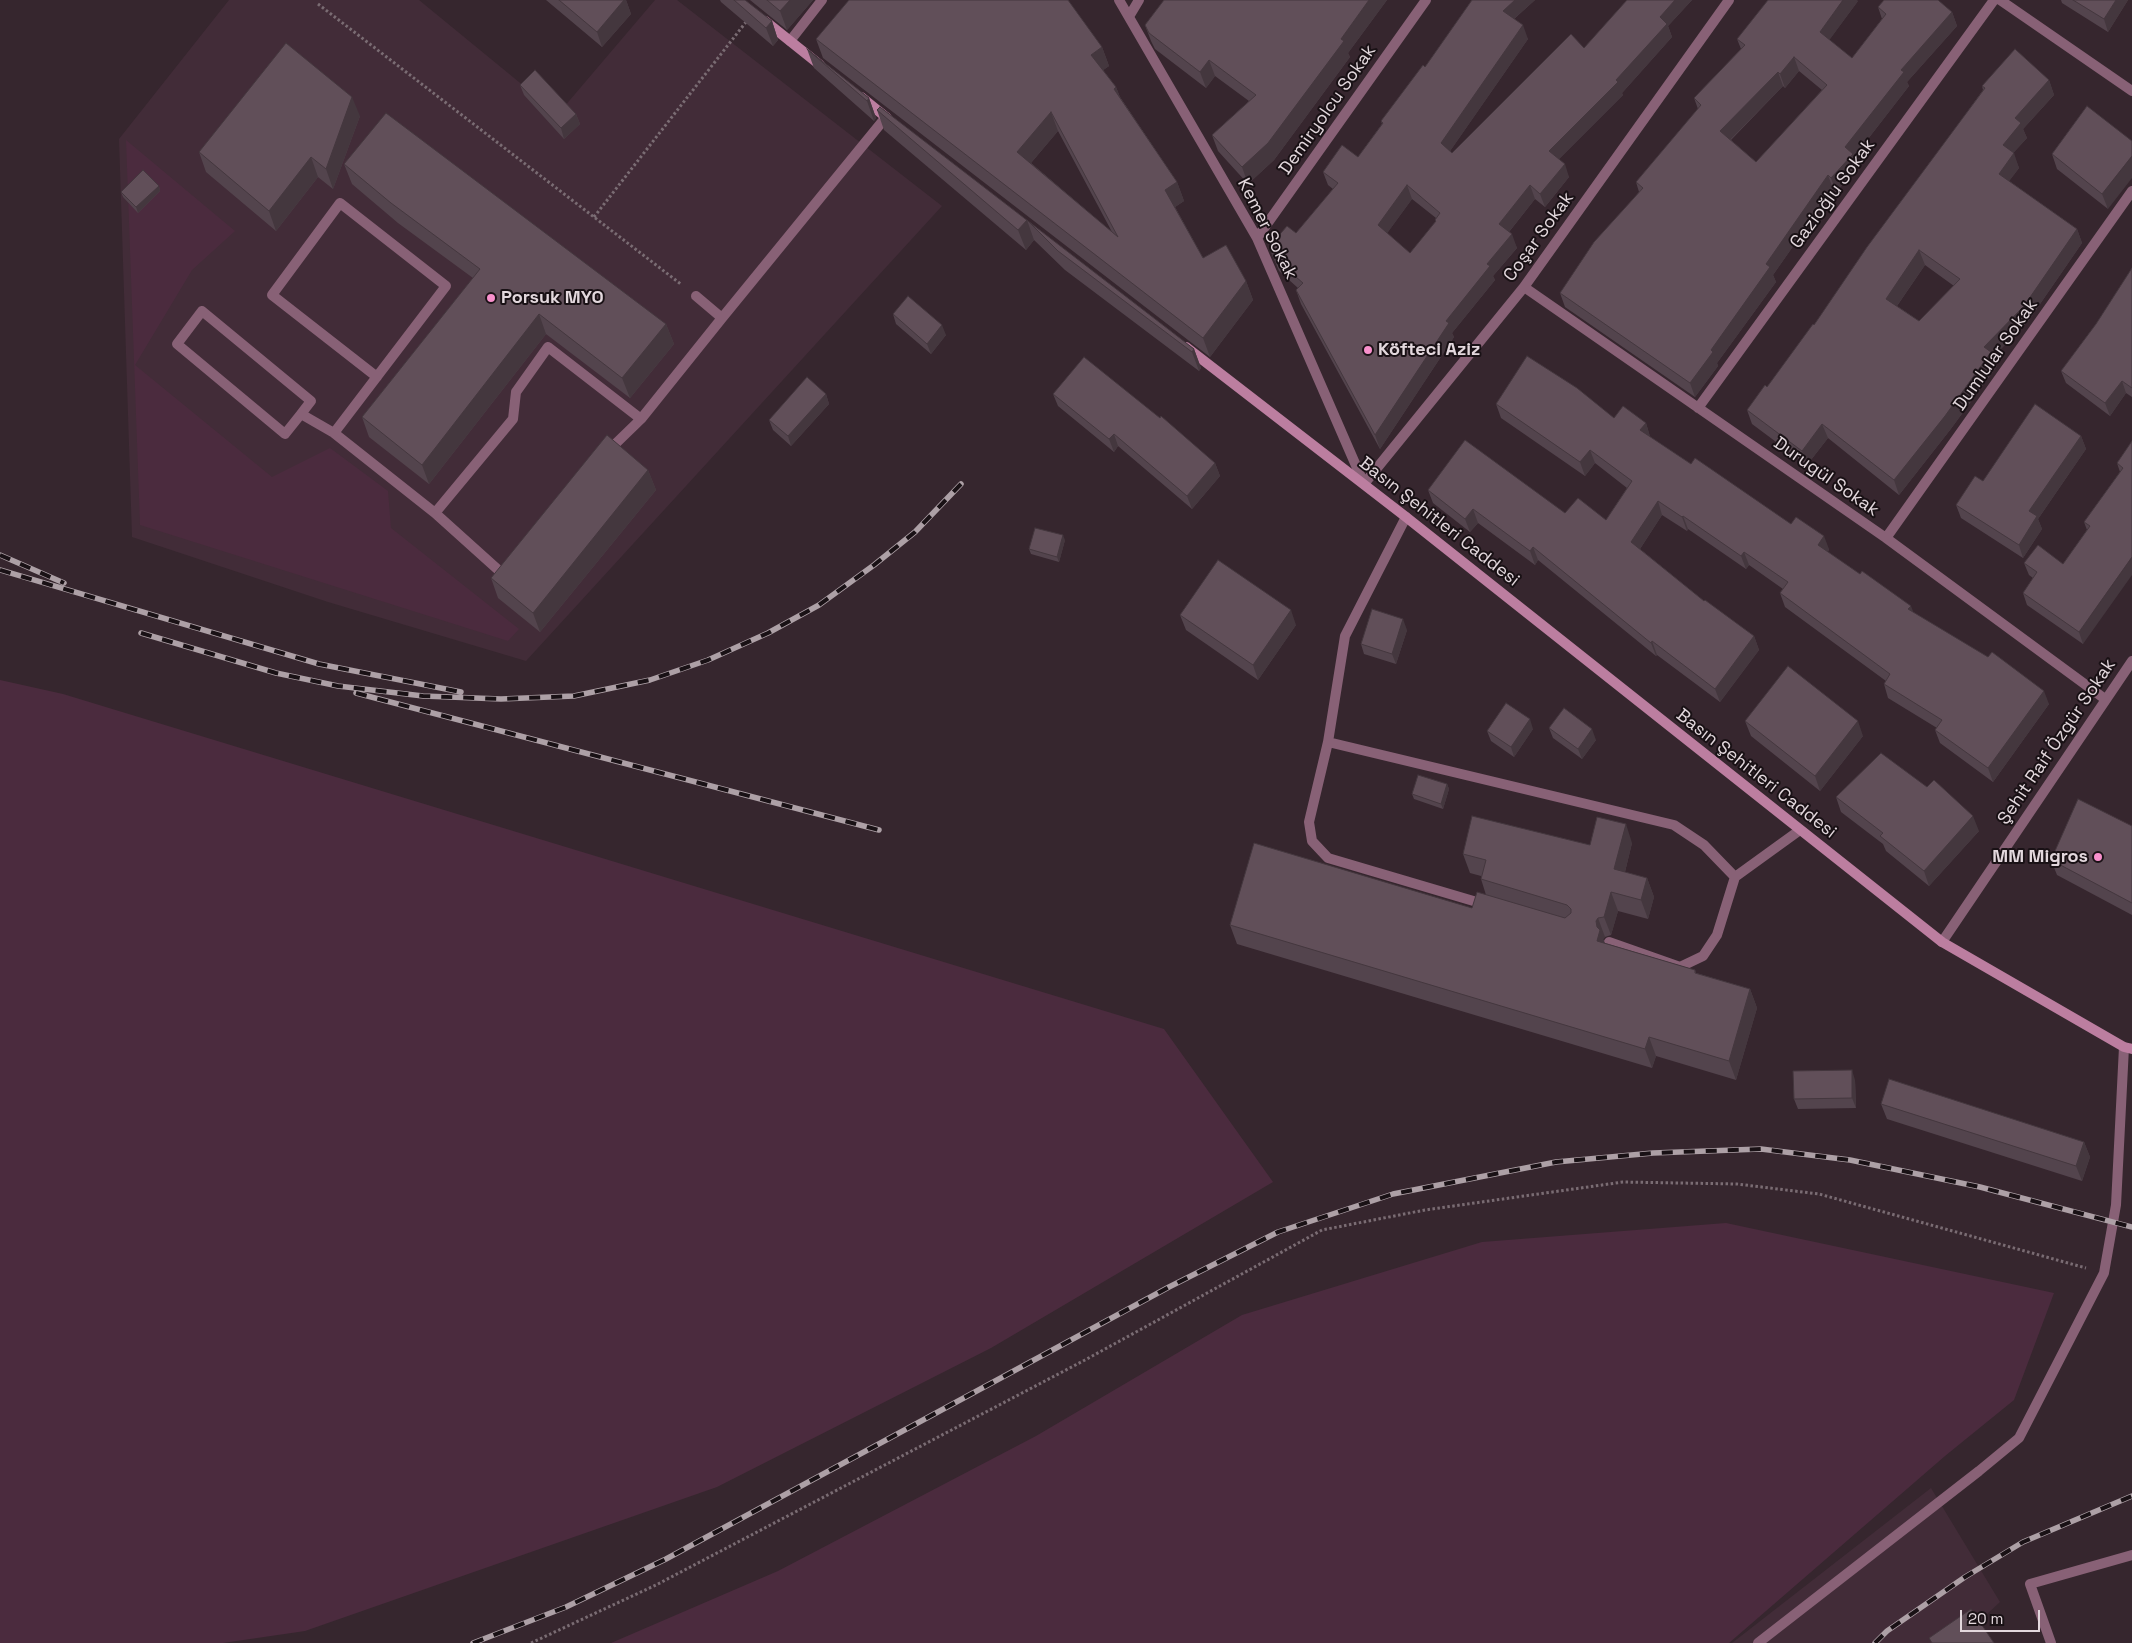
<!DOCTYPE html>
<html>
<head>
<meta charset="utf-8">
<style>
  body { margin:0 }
  #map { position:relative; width:2132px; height:1643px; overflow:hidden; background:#36262e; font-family:"Space Grotesk",sans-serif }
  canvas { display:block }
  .scale { position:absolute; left:1960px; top:1610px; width:80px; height:22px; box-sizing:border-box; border:2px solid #e3d8dd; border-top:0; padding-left:6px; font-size:15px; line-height:18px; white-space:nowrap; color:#e3d8dd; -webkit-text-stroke:4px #191115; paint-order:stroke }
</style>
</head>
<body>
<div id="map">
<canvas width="2132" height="1643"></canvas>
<div class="scale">20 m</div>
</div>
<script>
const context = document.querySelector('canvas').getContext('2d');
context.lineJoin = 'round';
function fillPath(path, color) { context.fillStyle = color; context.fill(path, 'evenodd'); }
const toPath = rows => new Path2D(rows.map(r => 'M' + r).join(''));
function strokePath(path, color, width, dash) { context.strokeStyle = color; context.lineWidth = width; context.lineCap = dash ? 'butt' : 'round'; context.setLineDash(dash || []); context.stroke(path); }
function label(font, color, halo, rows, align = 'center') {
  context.font = font + ' "Space Grotesk",sans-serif'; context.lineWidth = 4; context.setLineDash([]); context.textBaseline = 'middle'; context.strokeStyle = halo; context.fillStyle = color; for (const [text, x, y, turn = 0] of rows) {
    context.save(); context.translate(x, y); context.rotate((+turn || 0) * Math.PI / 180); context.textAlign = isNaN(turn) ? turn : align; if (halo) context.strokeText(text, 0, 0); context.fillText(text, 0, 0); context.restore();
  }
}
const built = toPath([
  [229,0,419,0,558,114,655,0,677,0,942,206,526,661,328,602,132,537,119,139],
  [1931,1488,2000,1602,1956,1643,1732,1643]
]);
const green = toPath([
  [126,140,235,231,192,270,135,365,272,477,330,448,388,491,391,528,519,629,508,641,140,525],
  [0,680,63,694,1164,1029,1273,1182,991,1348,717,1487,305,1631,223,1643,0,1643],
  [1726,1223,2054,1293,2014,1400,1945,1456,1729,1643,611,1643,778,1571,1036,1436,1242,1315,1482,1242]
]);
const path = toPath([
  [318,4,682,285],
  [594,217,746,22],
  [531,1643,656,1585,1085,1360,1322,1230,1425,1210,1623,1182,1737,1184,1819,1194,2086,1268]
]);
const lane = toPath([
  [696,296,722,318,886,117],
  [377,377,272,295,340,203,446,286,334,433,435,513,513,419,516,392,548,347,641,419],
  [301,414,311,401,202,311,177,344,285,434,301,414,334,433],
  [607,452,641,419,722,318],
  [435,513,505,576,507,573],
  [1328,742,1345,636,1406,517],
  [1735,877,1800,830],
  [1487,905,1328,858,1312,841,1309,822,1328,742,1674,825,1704,845,1735,877,1717,935,1703,956,1680,967,1609,942]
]);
const street = toPath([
  [1119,0,1257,238,1364,484,1524,287,1729,0],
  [2000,0,2132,91],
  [1130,15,1139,0],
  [790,41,822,0],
  [1257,238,1426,0],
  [1524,287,1886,538,2105,699],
  [1698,408,1994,0],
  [1886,538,2132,191],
  [1942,942,2132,661],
  [1758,1643,1979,1471,2019,1438,2104,1273,2116,1205,2124,1047],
  [2051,1643,2030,1584,2132,1555]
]);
const secondary = toPath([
  [765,21,820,65],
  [861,97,887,118],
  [1186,347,1406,517,1942,942,2124,1047,2132,1049]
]);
const rail = toPath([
  [0,555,64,583],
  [0,570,319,664,461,692],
  [141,633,276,673,338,686,423,696,501,699,574,696,650,680,708,660,768,633,819,605,874,565,915,532,961,484],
  [356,693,879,830],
  [473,1643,566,1607,666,1559,1169,1287,1278,1232,1393,1194,1556,1162,1653,1153,1761,1149,1850,1160,1980,1187,2132,1227],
  [1875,1643,1887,1631,1965,1577,2023,1542,2132,1496]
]);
const wall = toPath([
  [546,0,626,0,631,14,602,47],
  [720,0,745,0,772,21,778,40,773,46,721,2],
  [750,0,813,0,787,30],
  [1164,0,1387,0,1348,53,1350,57,1274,160,1248,184,1218,151,1212,135,1249,101,1215,76,1206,88,1155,49,1151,41,1145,25],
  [1472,0,1535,0,1514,19,1528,39,1450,151,1452,153,1584,48,1627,0,1692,0,1668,26,1672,37,1622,93,1623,95,1559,159,1569,177,1545,207,1535,199,1509,232,1517,248,1493,276,1495,280,1452,333,1454,337,1380,449,1301,304,1296,290,1298,288,1279,271,1269,247,1296,233,1333,189,1328,185,1323,172,1358,157,1382,124,1381,121,1425,67],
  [1412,199,1436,218,1435,220,1436,222,1410,253,1387,233],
  [2061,0,2128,0,2108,32,2062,3],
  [1858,1,1829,40,1852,58,1882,19,1878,7,1952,12,1957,26,1907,82,1909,86,1854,157,1858,168,1836,192,1833,189,1773,275,1776,282,1717,363,1718,366,1695,397,1565,307,1560,293,1639,192,1636,182,1698,109,1694,98,1741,49,1737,39],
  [1799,71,1822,90,1756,162,1731,140,1783,86,1785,88],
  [816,39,1102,47,1109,66,1103,70,1116,87,1120,97,1177,182,1184,201,1175,207,1203,258,1246,281,1253,300,1210,357,823,58],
  [1058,131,1112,232,1031,163],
  [807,49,869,98,876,118,874,121,814,68],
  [2049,80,2054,95,2023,129,2027,138,2013,153,2019,168,2009,181,2077,229,2082,243,2029,320,1993,357,1997,366,1950,430,1899,495,1828,438,1807,465,1752,424,1747,410,1767,387,1814,325,1983,90,1982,86],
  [1925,265,1954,286,1919,321,1897,306],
  [520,85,576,114,580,124,564,139,524,95],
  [2087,106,2108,209,2057,169,2052,154],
  [880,107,1194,349,1201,368,1199,371,1065,270,1034,240,1026,250,884,130,877,110],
  [360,116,333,189,318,177,276,231,206,172,199,152],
  [344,164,666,324,674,344,630,398,546,334,429,484,369,437,362,417,473,278,398,223,352,184],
  [159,186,160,191,138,213,123,197,121,192],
  [2132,268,2132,397,2126,393,2110,416,2066,383,2061,371,2096,324],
  [893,314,946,335,931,354,896,324],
  [826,394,829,404,791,446,773,430,769,420],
  [1053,394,1215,463,1220,476,1192,509,1118,446,1114,452,1058,406],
  [1496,404,1614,418,1646,423,1650,437,1691,464,1791,524,1829,549,1828,552,1913,612,2049,704,1993,782,1940,743,1935,730,1937,728,1888,698,1884,684,1886,681,1785,607,1780,593,1783,589,1749,565,1746,569,1688,529,1687,531,1662,515,1640,549,1704,601,1754,636,1759,650,1720,702,1657,655,1656,656,1538,560,1535,565,1478,523,1470,532,1433,503,1428,490,1606,520,1627,488,1595,463,1585,476,1501,418],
  [2081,436,2086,449,2038,519,2042,529,2023,558,1961,518,1956,505,1983,481],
  [2132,441,2083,644,2027,605,2023,593,2033,578,2029,575,2024,563,2063,564,2087,530,2084,522,2120,472,2117,463],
  [648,470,656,490,540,632,498,598,491,578],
  [1065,540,1059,562,1031,554,1029,549],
  [1180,615,1296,625,1258,680,1186,630],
  [1407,630,1396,664,1364,654,1361,644],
  [1745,721,1863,736,1820,791,1751,736],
  [1549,728,1596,740,1582,759,1553,738],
  [1533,729,1514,757,1491,741,1487,731],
  [1447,784,1449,789,1443,809,1414,799,1412,794],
  [1836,797,1979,831,1929,886,1886,851,1883,844,1841,812],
  [2132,826,2132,915,2057,875,2051,860],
  [1632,843,1625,872,1647,878,1654,897,1648,919,1618,911,1611,935,1605,937,1603,939,1605,943,1695,970,1696,973,1750,989,1757,1008,1736,1080,1656,1056,1652,1068,1237,944,1230,925,1472,908,1486,895,1481,879,1481,876,1470,873,1463,854,1590,845],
  [1855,1080,1856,1108,1798,1109,1794,1099],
  [1881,1104,2084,1142,2090,1157,2082,1181,1887,1119]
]);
const shadedWall = toPath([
  [624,0,626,0,631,14,602,47,597,32],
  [790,0,813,0,787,30,780,11],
  [1369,0,1387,0,1348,53,1350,57,1274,160,1248,184,1242,167,1341,39],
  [1515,0,1535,0,1507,25,1503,11],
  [1675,0,1692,0,1668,26,1672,37,1622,93,1623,95,1554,164,1549,151,1616,80,1660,17],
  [1843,0,1857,0,1858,1,1825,46,1820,32],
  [2116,0,2128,0,2108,32,2104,19],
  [1952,12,1957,26,1907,82,1909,86,1854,157,1858,168,1836,192,1831,178,1845,147,1901,70],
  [772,21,778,40,773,46,766,28],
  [1523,25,1528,39,1446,157,1441,143],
  [1102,47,1109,66,1098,74,1091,55],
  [1794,57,1799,71,1785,88,1780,74],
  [1209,60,1215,76,1206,88,1200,72],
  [1778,72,1783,86,1725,145,1720,131],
  [2049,80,2054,95,2023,129,2027,138,2008,159,2003,145,2015,118],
  [1116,87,1123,106,1114,89],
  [352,97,360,116,333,189,326,169],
  [869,98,876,118,874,121,867,101],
  [1051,112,1058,131,1024,171,1017,152],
  [576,114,580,124,564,139,561,128],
  [2014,153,2019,168,2004,188,1999,174],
  [2132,156,2132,178,2108,209,2102,194],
  [311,157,318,177,276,231,269,211],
  [1565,164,1569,177,1545,207,1540,194],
  [1828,175,1833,189,1773,275,1776,282,1717,363,1718,366,1695,397,1690,383,1766,264],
  [1177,182,1184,201,1172,209,1165,190],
  [1407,185,1412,199,1383,239,1378,225],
  [1530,185,1535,199,1504,238,1499,224],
  [159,186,160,191,138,213,136,207],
  [1027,220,1034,240,1026,250,1018,230],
  [2077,229,2082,243,2029,320,1993,357,1997,366,1950,430,1899,495,1894,480,1984,347],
  [1512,234,1517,248,1493,276,1495,280,1452,333,1454,337,1380,449,1375,435,1446,321,1487,264],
  [1919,250,1925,265,1892,313,1886,299],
  [1246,281,1253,300,1210,357,1203,338],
  [539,314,546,334,429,484,422,465],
  [666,324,674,344,630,398,622,378],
  [942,325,946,335,931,354,927,344],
  [1194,349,1201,368,1199,371,1192,352],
  [2122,381,2126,393,2110,416,2105,403],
  [826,394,829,404,791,446,788,436],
  [1646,423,1650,436,1645,444,1640,430],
  [1822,424,1828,438,1807,465,1802,451],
  [1114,434,1118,446,1114,452,1109,439],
  [2081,436,2086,449,2038,519,2042,529,2023,558,2019,545,2029,511],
  [1590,450,1595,463,1585,476,1580,462],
  [1215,463,1220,476,1192,509,1187,496],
  [648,470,656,490,540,632,533,613],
  [1658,501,1662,515,1636,555,1631,542],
  [1473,509,1478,523,1470,532,1465,519],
  [1683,516,1688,529,1687,531,1682,517],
  [1063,535,1065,540,1059,562,1057,557],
  [1824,536,1829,549,1823,559,1818,545],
  [1533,547,1538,560,1535,565,1530,551],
  [1744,552,1749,565,1746,569,1741,556],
  [2132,557,2132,575,2083,644,2079,632],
  [1911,606,1916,619,1908,609],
  [1291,610,1296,625,1258,680,1253,665],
  [1403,619,1407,630,1396,664,1392,654],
  [1754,636,1759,650,1720,702,1715,689],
  [1652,641,1657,655,1656,656,1651,643],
  [2044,691,2049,704,1993,782,1988,768],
  [1530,719,1533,729,1514,757,1511,747],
  [1858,721,1863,736,1820,791,1815,776],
  [1592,729,1596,740,1582,759,1578,749],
  [1447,784,1449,789,1443,809,1441,804],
  [1973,816,1979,831,1929,886,1924,871],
  [1626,824,1632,843,1621,888,1614,869],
  [1647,878,1654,897,1648,919,1641,900],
  [1611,892,1618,911,1611,935,1604,917],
  [1598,918,1605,937,1603,939,1607,949,1597,941,1597,927,1596,921],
  [1750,989,1757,1008,1736,1080,1729,1061],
  [1649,1037,1656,1056,1652,1068,1645,1049],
  [1852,1070,1855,1080,1856,1108,1852,1098],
  [2084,1142,2090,1157,2082,1181,2076,1166]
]);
const building = toPath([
  [559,0,624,0,597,32,559,0],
  [734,0,745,0,772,21,766,28,734,0],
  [767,0,790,0,780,11,767,0],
  [849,0,1068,0,1102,47,1091,55,1116,87,1114,89,1177,182,1165,190,1203,258,1226,245,1246,281,1203,338,816,39,849,0],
  [1051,112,1118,237,1017,152,1051,112],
  [1164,0,1369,0,1341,39,1344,41,1268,143,1242,167,1212,135,1256,95,1209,60,1200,72,1149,33,1145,25,1164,0],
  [1472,0,1515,0,1503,11,1523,25,1441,143,1452,153,1571,34,1584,48,1627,0,1675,0,1660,17,1667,24,1616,80,1618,82,1549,151,1565,164,1540,194,1530,185,1499,224,1512,234,1487,264,1490,266,1446,321,1449,323,1375,435,1296,290,1303,283,1274,258,1269,247,1287,226,1296,233,1338,183,1323,172,1342,145,1358,157,1383,123,1381,121,1423,65,1425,67,1472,0],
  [1407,185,1440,213,1435,220,1436,221,1410,253,1378,225,1407,185],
  [1768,0,1843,0,1820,32,1852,58,1886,14,1878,7,1884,0,1938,0,1952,12,1901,70,1904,72,1845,147,1853,154,1831,178,1828,175,1766,264,1770,267,1711,350,1713,352,1690,383,1560,293,1594,242,1643,188,1636,182,1701,105,1694,98,1745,45,1737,39,1768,0],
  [1794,57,1827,85,1756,162,1720,131,1778,72,1780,74,1794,57],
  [2073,0,2116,0,2104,19,2073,0],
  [286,43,352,97,326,169,311,157,269,211,199,152,286,43],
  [807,49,869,98,867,101,807,49],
  [2015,49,2049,80,2015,118,2021,123,2003,145,2014,153,1999,174,2077,229,2024,306,1984,347,1991,352,1945,416,1894,480,1822,424,1802,451,1747,410,1765,385,1767,387,1813,324,1814,325,1867,247,1985,88,1982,86,2015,49],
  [1919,250,1960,279,1919,321,1886,299,1919,250],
  [535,70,576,114,561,128,520,85,535,70],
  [2087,106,2132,141,2132,156,2102,194,2052,154,2087,106],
  [880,107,1194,349,1192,352,1058,251,1027,220,1018,230,877,110,880,107],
  [386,113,666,324,622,378,539,314,422,465,362,417,480,269,391,203,344,164,386,113],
  [143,170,159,186,136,207,121,192,143,170],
  [2132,268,2132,388,2122,381,2105,403,2061,371,2096,324,2132,268],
  [908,296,942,325,927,344,893,314,908,296],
  [1527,356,1577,388,1614,418,1623,406,1646,423,1640,430,1691,464,1695,458,1791,524,1796,517,1824,536,1818,545,1860,574,1862,571,1911,606,1908,609,1988,657,1992,652,2044,691,1988,768,1935,730,1942,720,1884,684,1890,674,1780,593,1788,582,1744,552,1741,556,1683,516,1682,517,1658,501,1631,542,1704,601,1705,600,1754,636,1715,689,1652,641,1651,643,1533,547,1530,551,1473,509,1465,519,1428,490,1465,440,1565,513,1578,498,1606,520,1632,481,1590,450,1580,462,1496,404,1527,356],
  [1084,357,1160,418,1161,416,1215,463,1187,496,1114,434,1109,439,1053,394,1084,357],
  [807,377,826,394,788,436,769,420,807,377],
  [2035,404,2081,436,2029,511,2037,516,2019,545,1956,505,1975,476,1983,481,2035,404],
  [607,435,648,470,533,613,491,578,607,435],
  [2132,441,2132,557,2079,632,2023,593,2037,572,2024,563,2038,545,2063,564,2090,526,2084,522,2123,468,2117,463,2132,441],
  [1035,528,1063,535,1057,557,1029,549,1035,528],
  [1218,560,1291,610,1253,665,1180,615,1218,560],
  [1372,609,1403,619,1392,654,1361,644,1372,609],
  [1788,666,1858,721,1815,776,1745,721,1788,666],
  [1506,703,1530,719,1511,747,1487,731,1506,703],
  [1564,708,1592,729,1578,749,1549,728,1564,708],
  [1881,753,1927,787,1934,780,1973,816,1924,871,1880,836,1883,833,1836,797,1881,753],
  [1418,775,1447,784,1441,804,1412,794,1418,775],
  [2078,799,2132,826,2132,903,2051,860,2078,799],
  [1472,816,1590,845,1597,817,1626,824,1614,869,1647,878,1641,900,1611,892,1604,917,1598,918,1596,921,1597,927,1600,930,1597,941,1695,970,1695,973,1750,989,1729,1061,1649,1037,1645,1049,1230,925,1254,843,1472,908,1477,892,1565,918,1571,913,1571,909,1567,905,1481,879,1486,860,1463,854,1472,816],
  [1852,1070,1852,1098,1794,1099,1793,1071,1852,1070],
  [1889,1079,2084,1142,2076,1166,1881,1104,1889,1079],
  [1971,1609,1994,1643,1932,1643,1929,1638,1971,1609]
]);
const markers = [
  [491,298,5,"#f890cc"],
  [1368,350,5,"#f890cc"],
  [2098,857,5,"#f890cc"]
];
const streetNames = [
  ["Demiryolcu Sokak",1328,110,-55],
  ["Gazioğlu Sokak",1833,194,-54],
  ["Kemer Sokak",1267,229,63],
  ["Coşar Sokak",1539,237,-54],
  ["Dumlular Sokak",1996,355,-55],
  ["Durugül Sokak",1826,477,35],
  ["Basın Şehitleri Caddesi",1439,522,38],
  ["Şehit Raif Özgür Sokak",2057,742,-56],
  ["Basın Şehitleri Caddesi",1756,774,38]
];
const poiNames = [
  ["Porsuk MYO",501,298],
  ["Köfteci Aziz",1378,350],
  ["MM Migros",2088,857,"right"]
];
fillPath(built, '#422c38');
fillPath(green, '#4b2b3e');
strokePath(path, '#7a6c73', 3, [2.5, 2.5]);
strokePath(lane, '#886176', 10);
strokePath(street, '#886176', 10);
strokePath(secondary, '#bc7ea0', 10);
strokePath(rail, '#ada0a6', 5.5);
strokePath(rail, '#191115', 4, [11]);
fillPath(wall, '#53444d');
fillPath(shadedWall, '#44373e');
fillPath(building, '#614f59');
strokePath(building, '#44373e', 1);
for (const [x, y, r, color] of markers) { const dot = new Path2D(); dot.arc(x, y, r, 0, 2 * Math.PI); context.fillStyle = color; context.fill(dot); strokePath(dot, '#191115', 2); }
label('18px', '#e3d8dd', '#191115', streetNames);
label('bold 18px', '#e3d8dd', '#191115', poiNames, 'left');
</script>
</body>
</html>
